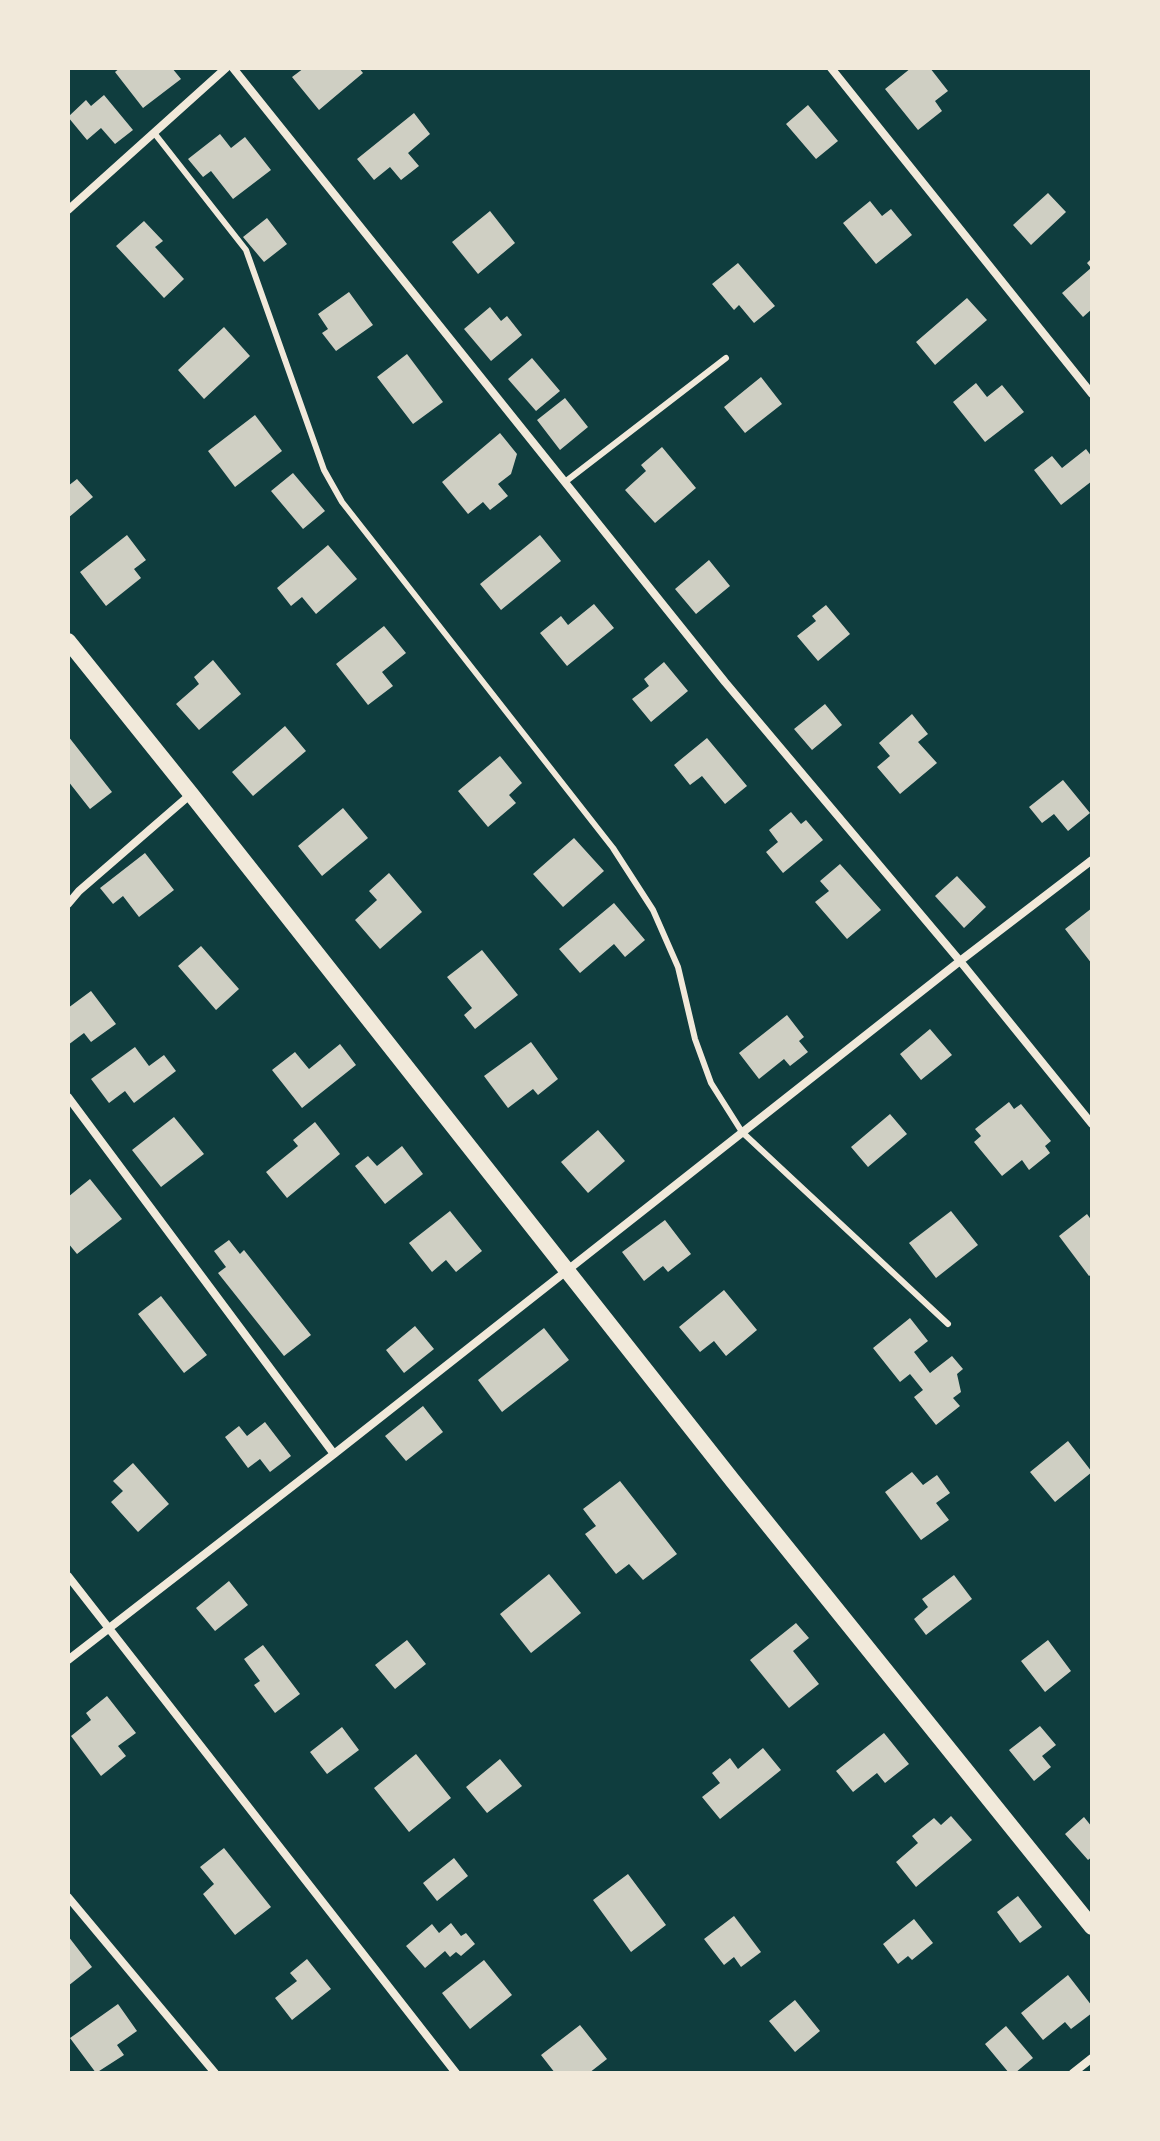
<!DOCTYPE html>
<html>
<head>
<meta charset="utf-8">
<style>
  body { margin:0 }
  #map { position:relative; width:1160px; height:2141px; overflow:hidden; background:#0f3d3e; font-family:Commissioner,sans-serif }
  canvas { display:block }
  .frame { position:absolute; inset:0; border:70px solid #f1e9da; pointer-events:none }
</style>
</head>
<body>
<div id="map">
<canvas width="1160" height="2141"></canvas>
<div class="frame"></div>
</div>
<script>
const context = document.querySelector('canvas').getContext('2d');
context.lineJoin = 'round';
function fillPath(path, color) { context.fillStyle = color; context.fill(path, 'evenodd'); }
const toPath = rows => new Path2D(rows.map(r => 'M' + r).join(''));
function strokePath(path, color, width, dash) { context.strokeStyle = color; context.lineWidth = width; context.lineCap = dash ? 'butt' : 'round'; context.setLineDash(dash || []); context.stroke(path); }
const building = toPath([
  [120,68,172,68,181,79,143,108,115,72],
  [304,68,359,68,363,73,319,110,292,77],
  [911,68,930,68,948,91,935,101,942,111,918,130,885,89],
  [104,95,133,130,115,144,101,128,87,140,68,117,86,100,91,106],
  [808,105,838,141,816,159,786,124],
  [414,113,430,134,408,153,419,166,401,180,390,167,374,180,357,159],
  [220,134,231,148,245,137,271,170,233,199,211,171,203,177,188,159],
  [1048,193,1066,212,1031,245,1013,225],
  [870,201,882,216,891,209,912,235,876,264,843,223],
  [490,211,515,243,478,274,452,242],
  [267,218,287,244,264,262,243,237],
  [144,221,163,241,155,247,184,279,164,298,116,246],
  [1092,258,1092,309,1083,317,1062,293,1091,268,1087,263],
  [738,263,775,306,754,323,739,305,734,310,712,284],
  [349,292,373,325,336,351,322,333,328,329,318,314],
  [967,298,987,320,935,365,916,342],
  [490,307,501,321,507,316,522,335,491,361,464,329],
  [224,327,250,356,204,399,178,370],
  [407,354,443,402,413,424,377,377],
  [532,358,560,391,536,411,508,379],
  [761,377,782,404,745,433,724,407],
  [976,383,987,397,1002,385,1024,412,985,442,953,402],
  [565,398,588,427,560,450,537,420],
  [255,415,282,451,235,487,208,451],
  [500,433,517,454,511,474,498,484,508,496,490,510,483,502,468,514,442,482],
  [662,447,696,488,655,523,625,490,646,471,641,465],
  [1086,449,1092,457,1092,481,1061,505,1034,470,1052,456,1062,468],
  [293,473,325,511,303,529,271,491],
  [77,479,93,497,68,518,68,486],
  [127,535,146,560,134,569,141,578,106,606,80,572],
  [540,535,561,561,501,610,480,584],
  [328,545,357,579,316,614,302,597,291,606,277,588],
  [709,560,730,586,696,614,675,589],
  [594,604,614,628,567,666,540,633,561,616,568,625],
  [826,605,850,634,818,661,797,636,816,621,812,616],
  [384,626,406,653,382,672,393,686,368,705,336,664],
  [213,660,241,694,199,730,176,704,199,684,194,677],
  [664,662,688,691,651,722,632,699,649,686,644,679],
  [825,704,842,725,812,750,794,729],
  [912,714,928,734,918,742,937,763,900,794,877,767,890,756,879,743],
  [285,726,306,751,253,796,232,772],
  [68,736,112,792,90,809,68,781],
  [707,738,747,786,725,804,702,776,690,785,674,765],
  [500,756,522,783,509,795,516,803,488,827,458,791],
  [1063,780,1090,813,1068,831,1054,814,1042,823,1029,807],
  [343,808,368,838,322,876,298,846],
  [791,812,801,824,806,820,823,840,783,873,766,852,778,842,769,830],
  [574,838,604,871,563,907,533,874],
  [145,853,174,890,139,917,123,896,113,904,100,888],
  [840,864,881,910,847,939,815,902,829,891,820,881],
  [389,873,422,912,380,949,355,920,377,900,369,891],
  [957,876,986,907,964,928,935,896],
  [614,903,645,940,625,957,614,944,580,973,559,949],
  [1092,908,1092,964,1065,929],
  [201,946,239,989,216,1010,178,966],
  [482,950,518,995,475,1029,464,1015,472,1008,447,977],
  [91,991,116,1024,91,1042,84,1033,68,1045,68,1008],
  [787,1015,804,1037,799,1041,808,1052,790,1066,784,1059,759,1079,739,1053],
  [930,1029,952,1055,921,1080,900,1054],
  [531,1042,558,1079,538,1095,533,1089,508,1108,484,1076],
  [340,1044,356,1065,302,1108,272,1070,295,1052,309,1069],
  [135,1047,149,1066,164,1055,176,1071,134,1103,125,1091,109,1103,91,1079],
  [1009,1102,1014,1109,1021,1104,1051,1141,1045,1146,1050,1153,1029,1170,1022,1160,1002,1176,974,1142,981,1136,975,1129],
  [890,1114,907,1134,868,1167,851,1147],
  [174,1117,204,1154,161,1187,132,1150],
  [315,1122,340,1154,287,1198,266,1172,298,1146,293,1140],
  [598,1130,625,1161,588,1193,561,1162],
  [402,1146,423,1174,385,1204,355,1166,368,1156,377,1166],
  [90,1179,122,1219,77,1254,68,1243,68,1197],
  [450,1211,482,1251,456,1272,446,1260,432,1272,409,1243],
  [951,1211,978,1245,936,1278,909,1243],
  [1087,1214,1092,1221,1092,1274,1089,1276,1059,1236],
  [665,1220,691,1254,668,1272,663,1266,644,1281,622,1252],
  [229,1240,240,1254,244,1250,311,1335,284,1356,218,1273,226,1267,214,1251],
  [724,1290,757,1330,726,1356,714,1341,700,1352,679,1327],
  [161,1296,207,1355,184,1373,138,1314],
  [910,1318,928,1341,914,1352,930,1373,952,1356,963,1369,957,1374,961,1392,953,1398,960,1406,936,1425,914,1397,923,1390,910,1374,900,1382,873,1348],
  [415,1326,434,1349,404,1373,386,1350],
  [544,1328,569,1360,502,1412,478,1380],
  [423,1406,443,1432,406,1461,385,1436],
  [265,1422,291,1456,270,1472,260,1459,248,1468,225,1437,239,1426,247,1436],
  [1068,1441,1092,1472,1055,1502,1030,1472],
  [133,1463,169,1504,138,1532,111,1502,123,1491,113,1481],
  [912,1472,923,1485,937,1475,950,1493,936,1503,949,1520,921,1540,885,1492],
  [620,1481,677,1554,643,1580,629,1564,616,1574,585,1534,596,1526,583,1509],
  [549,1574,581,1613,531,1653,500,1614],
  [954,1575,972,1599,926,1635,914,1619,928,1607,922,1599],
  [229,1581,248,1605,215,1631,196,1608],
  [796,1623,809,1638,793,1651,819,1684,789,1708,750,1660],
  [407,1640,426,1664,395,1689,375,1665],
  [1048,1640,1071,1671,1045,1692,1021,1661],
  [263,1645,300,1694,275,1713,254,1685,260,1681,244,1659],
  [107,1696,136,1733,118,1746,126,1756,101,1776,71,1736,91,1720,86,1713],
  [1040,1726,1056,1745,1042,1756,1051,1767,1034,1781,1009,1750],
  [342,1727,359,1750,327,1774,310,1752],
  [884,1733,909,1764,885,1783,877,1773,853,1792,836,1771],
  [763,1748,781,1770,720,1819,702,1797,720,1783,712,1773,730,1758,738,1769],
  [416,1754,451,1798,409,1832,374,1788],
  [500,1759,522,1786,487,1813,466,1787],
  [951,1816,972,1840,916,1887,896,1862,918,1843,912,1836,934,1818,941,1825],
  [1084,1817,1092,1827,1092,1857,1088,1860,1065,1834],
  [224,1848,271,1907,235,1935,203,1894,214,1884,200,1867],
  [454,1858,468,1876,437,1901,423,1883],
  [628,1874,666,1925,631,1952,593,1900],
  [1018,1896,1042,1927,1020,1943,997,1912],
  [734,1916,761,1952,741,1967,734,1957,724,1965,704,1939],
  [914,1919,933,1943,912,1960,908,1956,898,1964,883,1944],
  [451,1923,461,1936,466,1933,475,1944,461,1956,456,1952,450,1957,445,1951,425,1968,406,1946,432,1924,439,1933],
  [68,1936,92,1967,68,1986],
  [307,1959,331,1989,292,2020,275,1998,297,1981,290,1973],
  [484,1960,512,1995,470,2029,442,1993],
  [1068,1975,1092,2006,1092,2013,1071,2029,1065,2022,1043,2040,1021,2013],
  [795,2000,820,2031,795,2052,769,2021],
  [118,2004,137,2031,117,2045,124,2055,96,2073,70,2038],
  [580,2025,607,2059,589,2073,555,2073,541,2055],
  [1006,2026,1033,2058,1015,2073,1009,2073,985,2044]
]);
const service = toPath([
  [155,134,246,250,324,470,342,502,613,848,653,910,678,967,695,1039,711,1083,742,1132,948,1324],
  [565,482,726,358]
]);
const minor = toPath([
  [233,68,725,682,960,961,1092,1124],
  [831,68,1092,394],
  [68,210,226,68],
  [68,904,79,891,191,794],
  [68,1097,334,1454],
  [68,1576,456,2073],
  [68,1660,334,1454,960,961,1092,860],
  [68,1897,215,2073],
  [1073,2073,1092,2058]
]);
const secondary = toPath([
  [68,641,191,794,733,1481,1092,1927]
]);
fillPath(building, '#cfcfc3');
strokePath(service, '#f1e9da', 6);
strokePath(minor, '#f1e9da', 8);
strokePath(secondary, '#f1e9da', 16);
</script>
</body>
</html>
